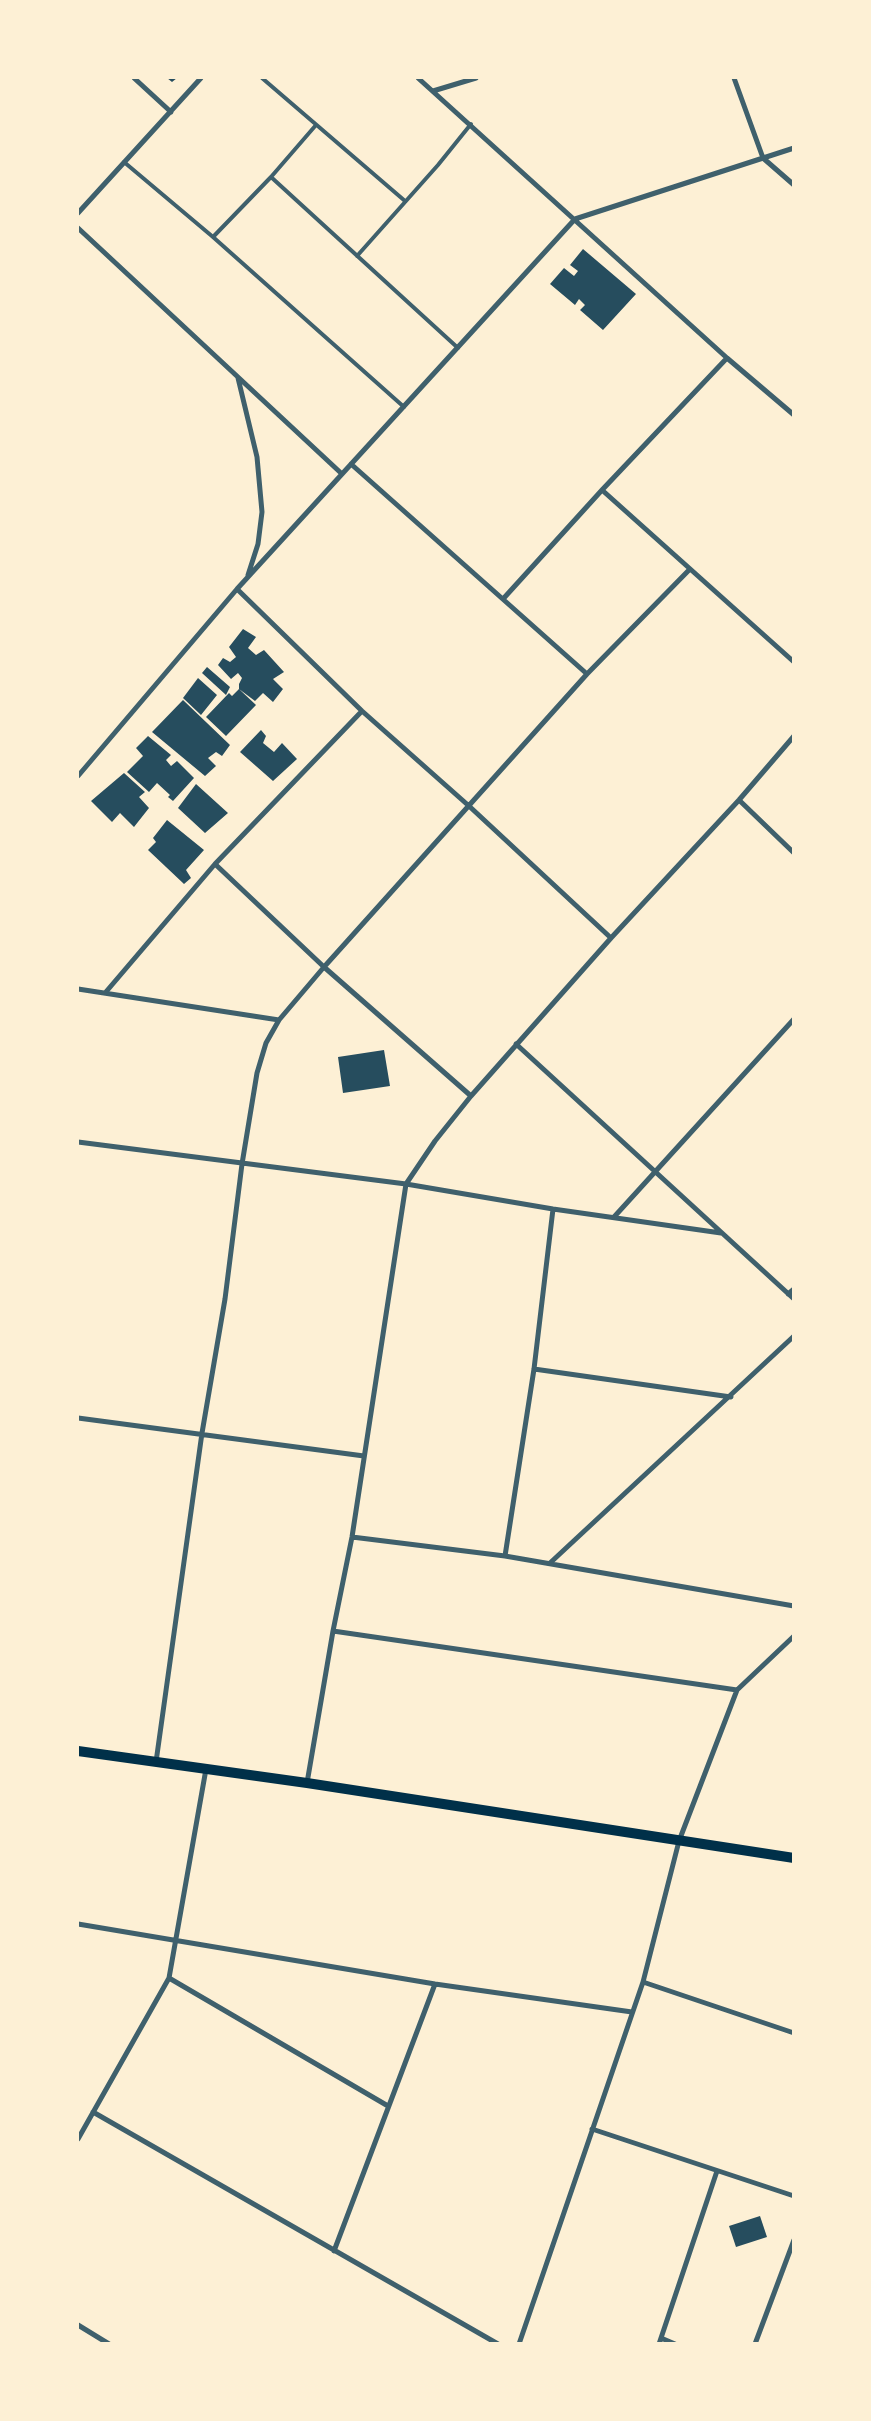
<!DOCTYPE html>
<html>
<head>
<meta charset="utf-8">
<style>
  body { margin:0 }
  #map { position:relative; width:871px; height:2421px; overflow:hidden; background:#fdf0d5; font-family:"Open Sans",sans-serif }
  canvas { display:block }
  .frame { position:absolute; inset:0; border:79px solid #fdf0d5; pointer-events:none }
</style>
</head>
<body>
<div id="map">
<canvas width="871" height="2421"></canvas>
<div class="frame"></div>
</div>
<script>
const context = document.querySelector('canvas').getContext('2d');
context.lineJoin = 'round';
function fillPath(path, color) { context.fillStyle = color; context.fill(path, 'evenodd'); }
const toPath = rows => new Path2D(rows.map(r => 'M' + r).join(''));
function strokePath(path, color, width, dash) { context.strokeStyle = color; context.lineWidth = width; context.lineCap = dash ? 'butt' : 'round'; context.setLineDash(dash || []); context.stroke(path); }
const building = toPath([
  [167,78,177,78,172,82],
  [583,249,636,294,603,330,580,310,585,305,579,299,575,305,550,284,564,268,574,276,578,271,570,265],
  [243,629,256,637,248,648,256,655,264,650,284,672,273,679,283,689,273,702,263,693,255,701,239,689,256,705,226,736,206,717,229,693,232,696,239,689,239,684,242,678,238,673,231,679,218,665,223,658,230,662,236,657,229,647],
  [207,667,230,687,226,695,202,673],
  [198,678,217,695,201,715,183,698],
  [183,700,230,745,222,756,216,752,208,758,216,766,205,776,152,732],
  [261,730,266,736,263,743,274,752,282,743,297,759,273,781,240,752],
  [148,736,171,755,166,760,171,766,177,761,194,778,173,801,168,797,170,795,157,783,149,792,127,772,143,756,136,748],
  [124,773,145,792,139,797,149,808,134,827,120,813,112,822,91,801],
  [196,784,228,813,205,833,178,808],
  [167,820,204,850,186,870,191,878,184,884,148,850,156,842,153,838],
  [384,1050,390,1086,343,1093,338,1057],
  [760,2216,767,2237,736,2247,729,2226]
]);
const service = toPath([
  [262,78,405,201],
  [124,162,213,237,404,407],
  [271,177,458,348],
  [213,237,271,177,316,125],
  [357,256,438,165,471,124]
]);
const minor = toPath([
  [134,78,171,112],
  [418,78,727,358,794,415],
  [734,78,763,158,794,185],
  [433,91,476,78],
  [78,213,201,78],
  [78,228,342,474],
  [238,378,257,457,262,512,258,544,248,575],
  [351,464,587,674],
  [602,490,794,662],
  [237,589,362,711,469,806,611,938],
  [503,599,602,490,727,358],
  [78,776,237,589,575,219,794,148],
  [739,800,794,853],
  [215,864,324,967,471,1096],
  [78,989,279,1020],
  [105,993,215,864,362,711],
  [516,1044,794,1299],
  [78,1142,406,1184,553,1209,721,1233],
  [614,1217,794,1019],
  [788,1294,794,1289],
  [534,1369,731,1397],
  [78,1418,364,1456],
  [352,1537,505,1556,794,1606],
  [505,1556,534,1369,553,1209],
  [550,1563,794,1336],
  [333,1631,737,1690],
  [156,1762,202,1433,225,1299,242,1164,257,1073,266,1043,279,1020,324,967,587,674,690,569],
  [307,1783,333,1631,352,1537,406,1184,435,1141,471,1096,611,938,739,800,794,736],
  [78,1924,435,1984,632,2012],
  [169,1978,388,2106],
  [643,1982,794,2033],
  [93,2112,498,2344],
  [592,2129,794,2196],
  [78,2139,169,1978,206,1769],
  [334,2251,435,1984],
  [78,2325,109,2344],
  [661,2338,675,2344],
  [519,2344,643,1982,679,1841,737,1690,794,1636],
  [659,2344,717,2171],
  [755,2344,794,2240]
]);
const secondary = toPath([
  [78,1751,307,1783,794,1858]
]);
fillPath(building, '#264d5e');
strokePath(service, '#3f606c', 4);
strokePath(minor, '#3f606c', 5);
strokePath(secondary, '#003049', 10);
</script>
</body>
</html>
